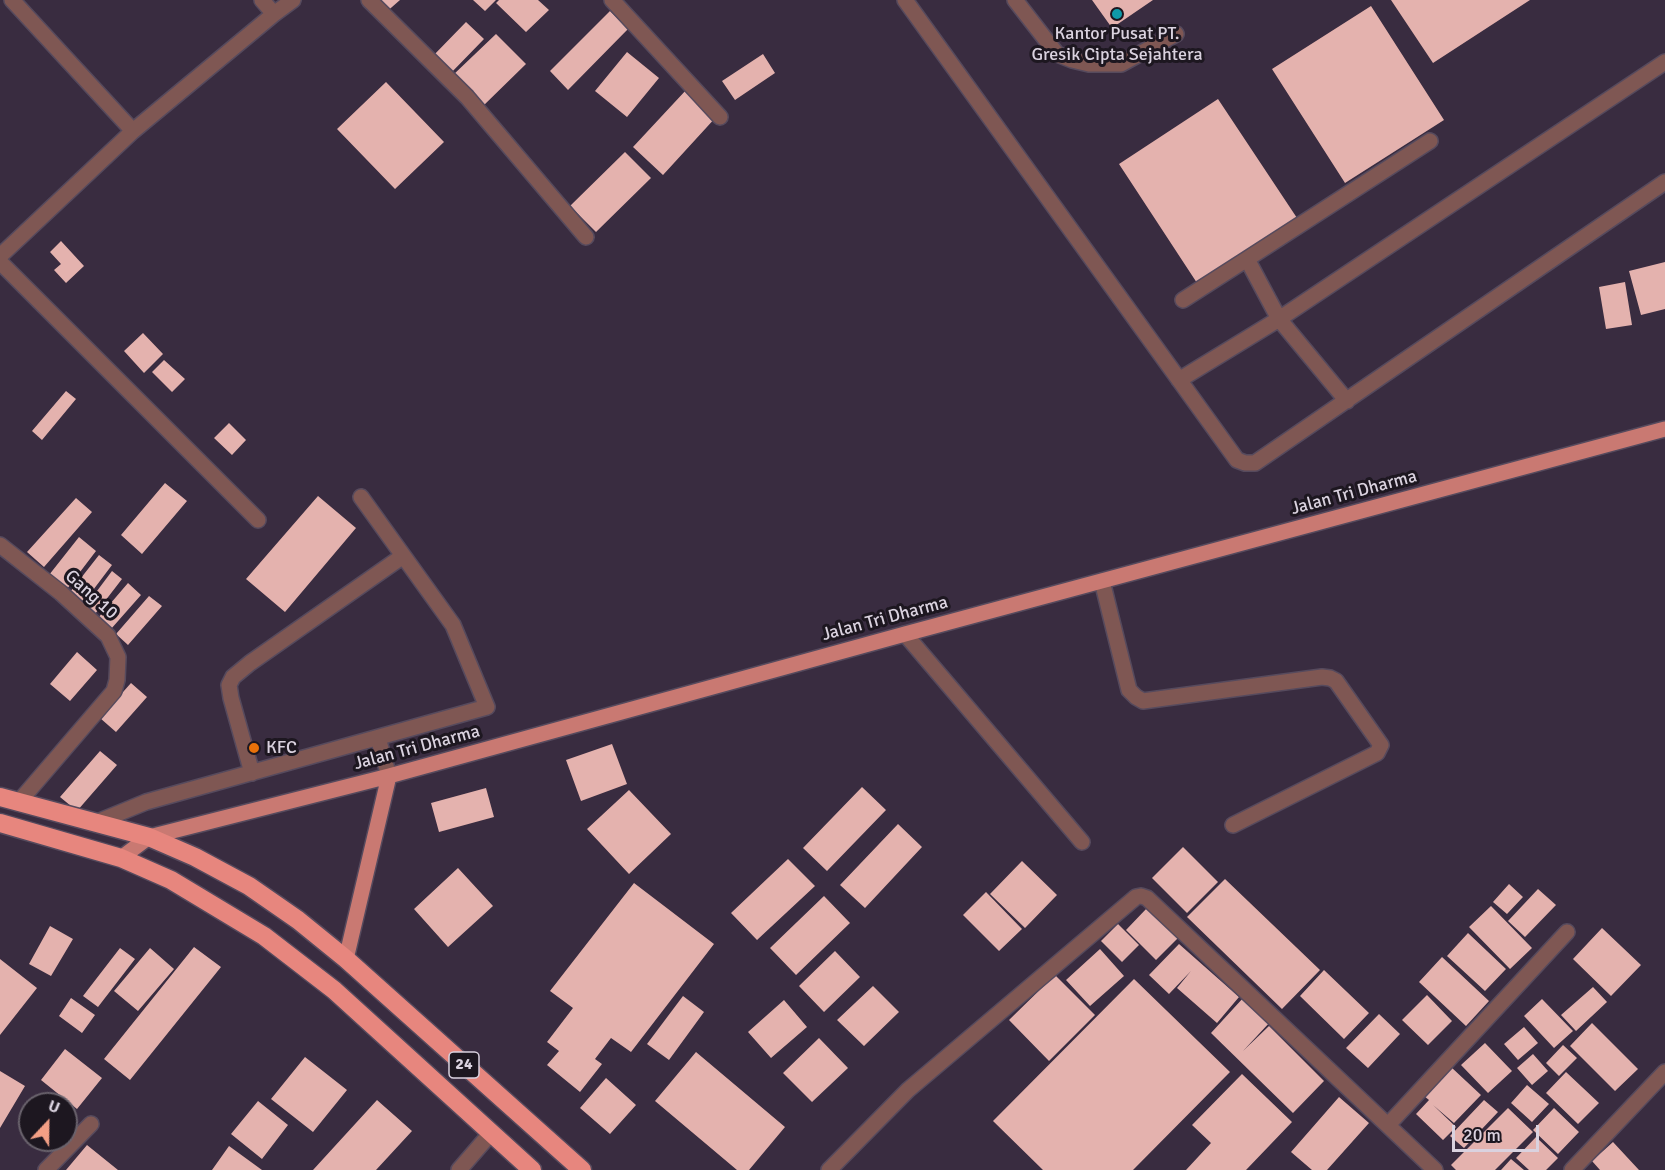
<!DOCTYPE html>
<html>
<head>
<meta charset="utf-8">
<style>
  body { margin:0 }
  #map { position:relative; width:1665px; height:1170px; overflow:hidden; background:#392c40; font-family:Signika,sans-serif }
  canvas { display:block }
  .north { position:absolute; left:18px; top:1092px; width:60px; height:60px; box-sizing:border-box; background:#1d1720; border:2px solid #69626c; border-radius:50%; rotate:22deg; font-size:16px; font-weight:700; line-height:24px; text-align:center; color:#dad2df }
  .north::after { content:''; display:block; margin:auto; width:21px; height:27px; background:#f39f85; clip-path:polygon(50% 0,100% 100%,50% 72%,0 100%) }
  .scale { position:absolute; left:1452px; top:1125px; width:87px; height:27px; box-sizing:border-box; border:3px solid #dad2df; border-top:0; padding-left:8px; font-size:18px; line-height:21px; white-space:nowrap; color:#dad2df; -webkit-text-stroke:4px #1d1720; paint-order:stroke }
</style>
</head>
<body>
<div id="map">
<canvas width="1665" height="1170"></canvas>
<div class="north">U</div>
<div class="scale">20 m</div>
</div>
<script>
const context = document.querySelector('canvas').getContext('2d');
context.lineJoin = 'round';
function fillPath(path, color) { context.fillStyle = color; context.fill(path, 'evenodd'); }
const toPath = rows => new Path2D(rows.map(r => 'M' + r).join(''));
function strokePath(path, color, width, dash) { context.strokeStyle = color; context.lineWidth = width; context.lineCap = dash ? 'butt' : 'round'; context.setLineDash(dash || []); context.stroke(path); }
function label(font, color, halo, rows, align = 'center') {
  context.font = font + ' Signika,sans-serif'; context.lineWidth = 6; context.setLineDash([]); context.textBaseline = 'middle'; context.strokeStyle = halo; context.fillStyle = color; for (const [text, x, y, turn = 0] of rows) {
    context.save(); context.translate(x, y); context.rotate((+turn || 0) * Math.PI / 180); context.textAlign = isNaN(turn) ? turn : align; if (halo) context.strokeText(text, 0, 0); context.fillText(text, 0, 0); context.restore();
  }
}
const building = toPath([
  [372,0,400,0,384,14],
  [473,0,496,0,485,11],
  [499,0,538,0,549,10,526,32,496,3],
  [1092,0,1153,0,1112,28],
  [1391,0,1530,0,1433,63],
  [1371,6,1444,120,1345,183,1272,69],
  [610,11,628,29,568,90,550,71],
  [466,22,484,39,449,75,431,58],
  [496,34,526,64,482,107,452,76],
  [627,52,659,78,627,117,595,91],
  [763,54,775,73,735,100,722,81],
  [386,82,444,142,395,189,337,129],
  [687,89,717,116,663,175,633,147],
  [1218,99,1297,218,1197,283,1119,164],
  [625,152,651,178,596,232,570,206],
  [61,241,84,266,66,283,54,270,61,264,50,252],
  [1665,262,1665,309,1641,315,1629,271],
  [1625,282,1632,325,1606,329,1599,287],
  [143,333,163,354,144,373,124,351],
  [164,360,185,379,172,392,152,372],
  [66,391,76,399,42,440,32,431],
  [229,423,246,440,232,455,214,438],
  [165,483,187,501,142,554,121,535],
  [318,496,356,528,285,612,246,579],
  [76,498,92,512,44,567,27,552],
  [79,537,96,551,67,589,49,575],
  [99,555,112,565,84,602,70,592],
  [112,571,122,579,95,614,85,607],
  [128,583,141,595,111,629,98,618],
  [149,596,162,606,128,645,116,634],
  [77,652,97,670,70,701,50,684],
  [131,683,147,697,116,732,100,718],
  [612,744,627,784,581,801,566,760],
  [100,751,117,765,77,811,60,797],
  [862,787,886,810,827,871,803,848],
  [486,788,494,817,439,832,431,803],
  [629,790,671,834,629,874,587,829],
  [898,824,922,847,865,908,840,885],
  [1183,847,1218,882,1187,913,1152,878],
  [788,859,815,886,757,940,731,913],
  [1022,861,1057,895,1025,928,990,894],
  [458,868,493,906,448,947,414,909],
  [1225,879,1320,970,1282,1009,1187,917],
  [634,883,714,944,631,1052,611,1038,595,1059,602,1064,580,1092,547,1065,559,1051,547,1042,573,1008,550,991],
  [1509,884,1523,897,1507,914,1493,902],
  [1538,889,1556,905,1525,937,1508,921],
  [986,892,1022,929,999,951,963,915],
  [824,896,850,923,796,975,770,948],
  [1491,906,1532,948,1510,969,1469,927],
  [1147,908,1178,938,1156,960,1126,930],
  [1118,924,1139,945,1122,962,1101,941],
  [50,926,73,939,51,976,29,964],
  [1602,928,1641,965,1611,996,1573,959],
  [1468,933,1506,969,1485,991,1447,956],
  [1179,944,1239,997,1217,1023,1177,988,1191,971,1169,994,1149,975],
  [194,947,221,967,130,1080,104,1059],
  [120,948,135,959,98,1007,83,996],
  [150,948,174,969,138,1011,114,991],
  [1100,949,1124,976,1090,1006,1066,980],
  [835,951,860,977,824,1012,799,986],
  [1442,957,1489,1001,1466,1026,1419,982],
  [0,959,37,988,0,1035],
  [1324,970,1369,1013,1344,1039,1300,996],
  [1055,975,1095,1015,1049,1061,1009,1020],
  [1134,979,1230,1072,1133,1170,1043,1170,993,1121],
  [873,986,899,1012,864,1046,837,1020],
  [1593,987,1607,1002,1576,1031,1561,1015],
  [1427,995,1452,1021,1428,1045,1402,1020],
  [683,996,704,1012,669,1060,647,1044],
  [1244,997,1271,1021,1243,1051,1269,1026,1324,1081,1293,1113,1211,1033],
  [71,998,95,1015,82,1033,59,1016],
  [1542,999,1573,1031,1554,1048,1524,1016],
  [784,1000,807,1027,771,1058,748,1032],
  [1379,1014,1400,1034,1368,1068,1346,1048],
  [1592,1023,1638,1069,1615,1091,1570,1046],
  [1524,1027,1538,1043,1518,1060,1504,1044],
  [819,1038,848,1068,812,1102,783,1073],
  [1485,1043,1512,1071,1488,1093,1461,1065],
  [1563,1045,1577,1058,1559,1076,1546,1063],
  [65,1049,102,1078,77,1109,41,1080],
  [696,1052,785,1127,749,1170,737,1170,655,1101],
  [1533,1054,1548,1071,1532,1085,1517,1068],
  [305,1057,347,1090,313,1132,271,1099],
  [1451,1067,1481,1095,1454,1123,1433,1105,1456,1127,1443,1140,1416,1114,1429,1100,1424,1096],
  [0,1071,25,1086,0,1128],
  [1566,1072,1599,1103,1578,1124,1546,1093],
  [1242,1074,1292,1122,1246,1170,1186,1170,1211,1143,1192,1125],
  [606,1078,636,1105,610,1134,580,1108],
  [1527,1085,1549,1104,1532,1122,1511,1103],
  [1339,1097,1369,1123,1327,1170,1312,1170,1291,1152],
  [377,1100,412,1131,376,1170,313,1170],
  [1484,1100,1498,1112,1464,1148,1450,1136],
  [258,1101,288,1125,262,1159,231,1134],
  [1508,1108,1533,1132,1495,1170,1456,1170,1451,1165],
  [1554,1108,1579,1132,1558,1154,1533,1130],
  [1536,1137,1558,1158,1546,1170,1529,1170,1516,1158],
  [1613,1142,1639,1170,1600,1170,1592,1161],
  [87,1145,118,1170,66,1170],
  [229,1146,262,1170,212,1170],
  [1511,1159,1524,1170,1501,1170]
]);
const minor = toPath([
  [12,0,133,131],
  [369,0,467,97,586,237],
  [612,0,720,117],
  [905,0,1237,460,1245,463,1255,463,1665,182],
  [1015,0,1057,54,1072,60,1089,64,1121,64,1176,34],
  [274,14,293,0],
  [0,256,133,131,274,14,262,0],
  [0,262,258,520],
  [1183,300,1247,259],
  [1179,380,1279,319,1665,62],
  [1347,401,1279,319,1247,259,1430,141],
  [0,545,61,593,108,636,118,657,117,680,114,691,18,803],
  [1102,581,1129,690,1136,697,1143,701,1322,677,1330,678,1336,681,1381,745,1377,753,1233,825],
  [905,634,1082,842],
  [378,738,389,776],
  [252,773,231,698,229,685,233,677,250,663,403,556],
  [95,823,146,802,487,707,453,625,361,497],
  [1388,1125,1567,932],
  [46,1170,91,1124],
  [459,1170,491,1133],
  [829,1170,908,1090,1136,897,1141,896,1147,898,1435,1170],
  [1572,1170,1665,1072]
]);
const major = toPath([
  [121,858,149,837,389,776,905,634,1665,429],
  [346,959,389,776]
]);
const highway = toPath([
  [0,797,149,837,195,857,249,886,298,920,346,959,582,1170],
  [0,823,121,858,171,880,264,936,334,990,532,1170]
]);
const markers = [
  [1117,14,6,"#0f9aa8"],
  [254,748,6,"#e8710a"]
];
const shields = [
  [464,1065,30]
];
const shieldNames = [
  ["24",464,1065]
];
const poiNames = [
  ["Kantor Pusat PT.",1117,34],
  ["Gresik Cipta Sejahtera",1117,55],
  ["KFC",266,748,"left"]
];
const streetNames = [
  ["Jalan Tri Dharma",1354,493,-15],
  ["Gang 10",91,595,42],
  ["Jalan Tri Dharma",885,619,-15],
  ["Jalan Tri Dharma",417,748,-15]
];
fillPath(building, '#e4b2ae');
strokePath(minor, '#564a5d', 18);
strokePath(major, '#564a5d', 18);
strokePath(highway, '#564a5d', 21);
strokePath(minor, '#7f5753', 15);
strokePath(major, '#c97972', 15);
strokePath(highway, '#e7867e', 18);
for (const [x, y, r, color] of markers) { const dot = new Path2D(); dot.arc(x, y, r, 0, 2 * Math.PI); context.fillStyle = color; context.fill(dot); strokePath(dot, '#1d1720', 2); }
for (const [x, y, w] of shields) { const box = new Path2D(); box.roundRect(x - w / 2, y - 13, w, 26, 4.5); context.fillStyle = '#1d1720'; context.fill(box); strokePath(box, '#dad2df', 1.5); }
label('bold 16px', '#dad2df', null, shieldNames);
label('18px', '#dad2df', '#1d1720', poiNames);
label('18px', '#dad2df', '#1d1720', streetNames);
</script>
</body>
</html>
